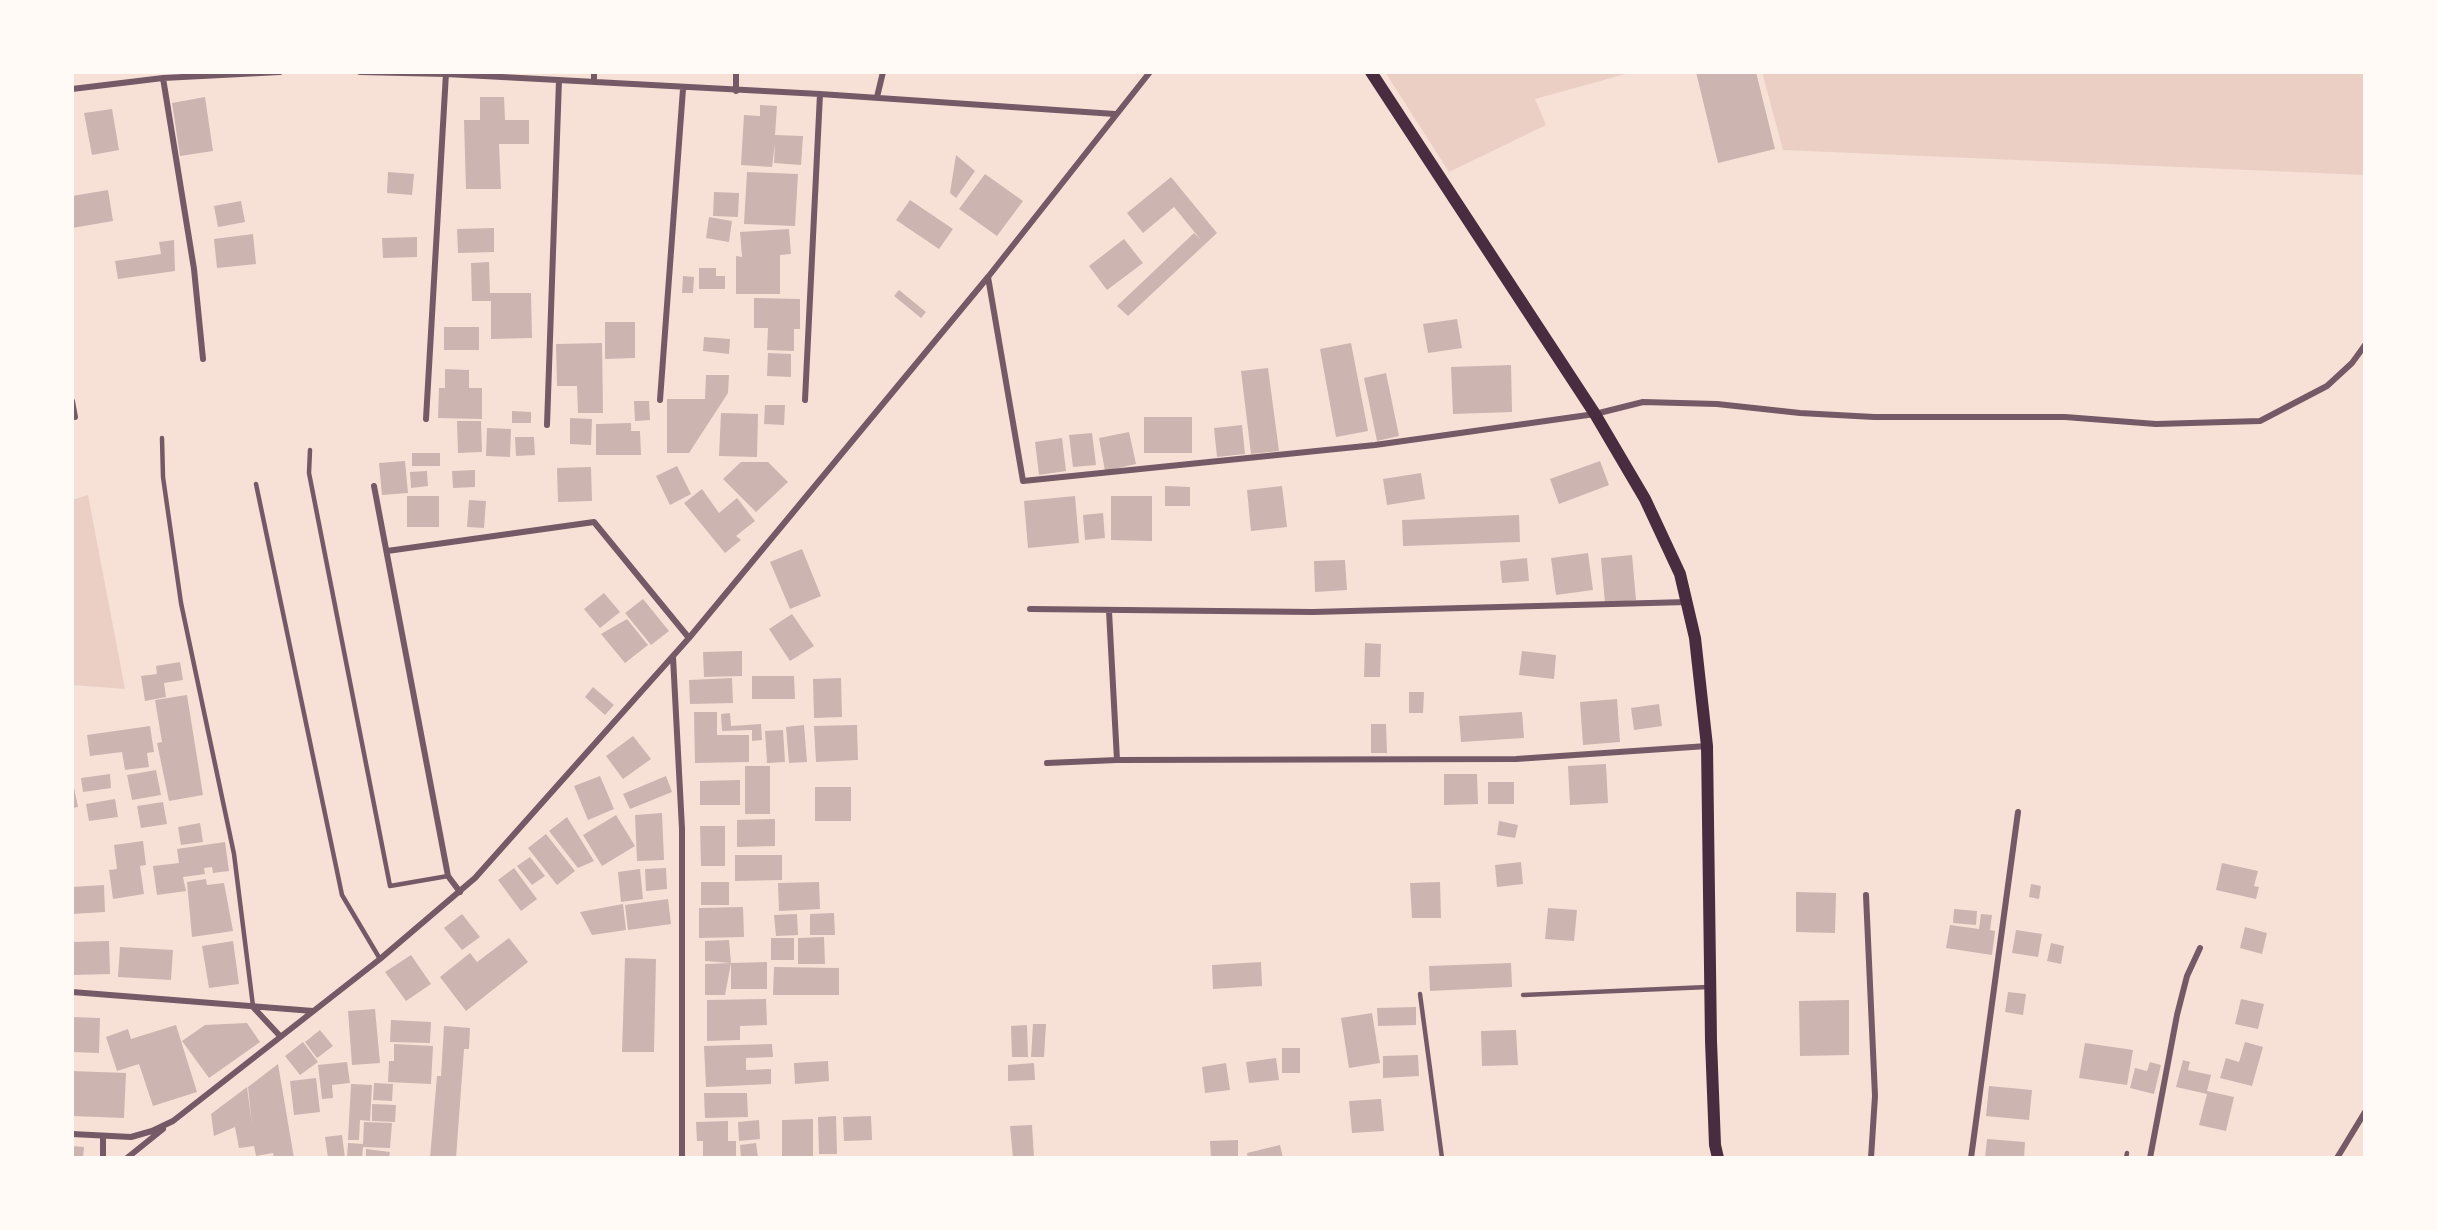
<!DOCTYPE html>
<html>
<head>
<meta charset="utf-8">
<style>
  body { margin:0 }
  #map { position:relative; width:2437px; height:1230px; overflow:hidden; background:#f7e1d7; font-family:"Open Sans",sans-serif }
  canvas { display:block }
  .frame { position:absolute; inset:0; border:74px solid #fffaf5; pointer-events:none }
</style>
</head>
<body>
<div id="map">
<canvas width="2437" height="1230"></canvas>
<div class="frame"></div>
</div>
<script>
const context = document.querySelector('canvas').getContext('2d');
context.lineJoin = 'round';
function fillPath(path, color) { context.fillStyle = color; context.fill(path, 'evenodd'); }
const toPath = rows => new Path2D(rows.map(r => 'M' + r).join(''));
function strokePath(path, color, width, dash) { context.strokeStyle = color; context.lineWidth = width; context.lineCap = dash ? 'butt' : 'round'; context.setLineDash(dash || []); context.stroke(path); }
const green = toPath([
  [1385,72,1633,72,1535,99,1546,125,1449,172],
  [1762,72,2365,72,2365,175,1783,150],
  [88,495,125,689,72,685,72,500]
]);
const building = toPath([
  [1696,72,1756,72,1775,149,1718,163],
  [205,97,213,151,180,156,172,103],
  [480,97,504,97,505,120,529,120,529,144,499,144,501,189,466,189,464,120,480,120],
  [760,105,777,106,775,135,803,136,801,165,774,163,775,143,772,167,741,165,744,115,760,116],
  [112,109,119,150,92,155,84,113],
  [956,155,975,171,956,198,950,193],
  [388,172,414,174,412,195,387,193],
  [747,172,798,174,795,226,744,224],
  [985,174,1023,201,997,236,959,209],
  [1171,177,1217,233,1128,316,1117,306,1194,233,1201,240,1174,207,1143,233,1127,213],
  [108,190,113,221,72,228,72,196],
  [714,192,739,193,738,217,713,216],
  [910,200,953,229,939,249,896,220],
  [241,201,245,222,218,227,214,206],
  [709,217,732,221,729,242,706,238],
  [494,228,494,252,458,253,457,229],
  [789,229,791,254,780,255,780,294,736,294,736,256,742,257,740,232],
  [253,234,256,264,217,268,214,239],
  [417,237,417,257,383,258,382,238],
  [1124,239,1143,263,1107,290,1089,266],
  [174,240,175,271,118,279,115,261,161,254,159,242],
  [489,262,490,293,531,293,532,338,491,339,491,301,472,301,471,263],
  [699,268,716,268,716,276,725,276,725,289,699,289],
  [683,276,694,277,693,293,682,293],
  [899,290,926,312,921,318,894,296],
  [754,298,800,299,800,329,794,329,794,351,767,350,768,328,754,328],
  [1457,319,1462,348,1428,353,1423,324],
  [605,322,635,322,635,358,605,359],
  [444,327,479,327,479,350,444,350],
  [704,337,730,339,729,354,703,351],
  [602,343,603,413,578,413,577,386,557,386,556,344],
  [1351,343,1368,431,1336,437,1320,349],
  [768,353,791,354,791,377,767,376],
  [1511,365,1512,412,1453,414,1451,367],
  [1268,368,1279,451,1251,454,1241,371],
  [445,369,469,370,469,388,482,388,482,419,438,418,439,388,445,388],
  [1386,373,1399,436,1377,441,1364,378],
  [706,375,729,375,728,393,689,453,667,453,667,399,705,399],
  [634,401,649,401,650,420,635,421],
  [765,405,785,405,784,425,764,424],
  [512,411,531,412,531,423,512,423],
  [721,413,758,414,757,457,719,456],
  [1144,417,1192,417,1192,453,1144,453],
  [570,418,592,419,591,445,570,444],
  [457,421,481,421,482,452,458,453],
  [631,423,631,431,640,431,641,455,596,455,596,424],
  [1242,425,1245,454,1217,457,1214,428],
  [487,428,511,429,510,457,486,456],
  [1129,432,1136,464,1105,471,1099,438],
  [1092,433,1096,465,1073,467,1069,435],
  [515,437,534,437,535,455,516,456],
  [1062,438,1066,471,1039,475,1035,442],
  [412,453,440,453,440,466,412,466],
  [405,461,408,493,382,495,379,463],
  [1600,461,1609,485,1559,504,1550,479],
  [741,462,768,462,788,482,756,512,723,479],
  [677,466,691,494,670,505,656,476],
  [591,467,592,501,558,502,557,468],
  [475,470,475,487,453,488,452,471],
  [427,471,428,486,411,488,410,472],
  [1421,473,1425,499,1387,505,1383,479],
  [1165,486,1190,487,1190,506,1165,506],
  [1282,486,1287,527,1251,531,1247,490],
  [702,489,719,513,737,498,755,521,736,536,741,540,725,553,684,503],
  [407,496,439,496,439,527,407,527],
  [1075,496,1079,543,1028,548,1024,501],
  [1111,496,1152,496,1152,541,1111,540],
  [469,500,486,501,484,528,467,527],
  [1103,513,1105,538,1085,540,1083,515],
  [1519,515,1520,542,1403,546,1402,520],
  [802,549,821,596,790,609,770,562],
  [1588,553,1593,590,1556,595,1551,558],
  [1632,555,1636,600,1605,603,1601,558],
  [1527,558,1529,581,1502,583,1500,561],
  [1345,560,1347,590,1315,592,1314,561],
  [604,593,620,612,600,628,584,609],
  [643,599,669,631,651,645,625,613],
  [792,614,814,646,790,661,769,629],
  [627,619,648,645,625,663,601,634],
  [1365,643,1381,644,1380,677,1364,677],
  [742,651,742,676,704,677,703,652],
  [1522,651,1556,655,1554,679,1519,675],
  [180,662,183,680,164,683,166,697,145,701,141,676,157,674,156,666],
  [752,676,794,676,795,699,752,699],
  [732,678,733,703,690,704,689,680],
  [841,678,842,717,814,718,813,679],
  [593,687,614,705,605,715,585,697],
  [1409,692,1424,692,1423,713,1409,713],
  [187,695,203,795,169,801,157,743,162,742,155,700],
  [1617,699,1620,742,1583,745,1580,702],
  [1659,704,1662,726,1634,730,1631,708],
  [694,712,717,712,717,735,749,735,749,762,695,763],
  [1522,712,1524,738,1461,742,1459,716],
  [730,713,731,726,761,724,762,740,752,741,752,730,722,731,721,714],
  [1371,724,1386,724,1387,753,1371,753],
  [804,725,807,762,789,763,786,727],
  [857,725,858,760,816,762,814,726],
  [150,726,154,752,147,753,149,767,125,770,122,752,90,756,87,735],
  [783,730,785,762,767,763,765,731],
  [633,736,651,759,623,779,606,756],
  [1606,764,1608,803,1570,805,1568,766],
  [745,766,770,766,770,814,745,814],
  [156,770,161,795,132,800,127,775],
  [110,774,111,788,83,792,81,778],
  [1444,774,1477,774,1478,804,1444,805],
  [600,776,614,809,588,820,574,786],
  [666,776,672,792,630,809,623,794],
  [72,778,78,807,72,808],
  [740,780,740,805,700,805,700,781],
  [1488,782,1514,782,1514,804,1488,804],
  [815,787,851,787,851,821,815,821],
  [115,799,118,817,89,821,86,804],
  [163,802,167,824,141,828,137,806],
  [662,813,664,860,637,861,635,815],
  [616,815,635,846,602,866,583,835],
  [567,817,594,861,578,868,549,831],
  [775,819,775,846,737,847,737,820],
  [1499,821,1518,825,1515,838,1497,835],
  [200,823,203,842,181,845,178,827],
  [700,826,725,826,725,866,701,866],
  [546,834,575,871,557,885,528,848],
  [143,841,146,865,140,866,144,894,113,899,109,870,117,869,114,845],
  [225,842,229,871,213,873,212,867,204,868,205,874,183,877,186,891,157,895,153,866,179,863,177,849],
  [735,855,782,855,782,880,735,881],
  [530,857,545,876,532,885,517,866],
  [1521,862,1523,884,1497,887,1495,865],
  [2222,863,2258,871,2254,886,2259,887,2256,899,2216,890],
  [514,868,537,899,521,911,498,880],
  [666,868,667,889,646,891,645,869],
  [640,869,643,899,621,902,618,872],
  [206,879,207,885,224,883,233,931,192,937,187,882],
  [701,882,729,882,729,905,701,905],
  [819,882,820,909,779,911,778,883],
  [1440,882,1441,918,1412,918,1410,883],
  [2031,884,2041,886,2039,899,2029,897],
  [104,885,105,912,72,914,72,887],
  [1796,892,1836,893,1835,933,1796,932],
  [668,899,671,924,628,930,625,905],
  [623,904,626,930,592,935,580,912],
  [743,907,744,937,699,938,699,908],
  [1548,908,1577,910,1574,941,1545,939],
  [1954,909,1977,911,1976,925,1953,923],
  [834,913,835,935,810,935,810,914],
  [462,914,480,937,462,950,444,928],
  [797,914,798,935,776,936,774,915],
  [1981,914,1992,915,1990,930,1995,931,1992,955,1946,948,1950,925,1979,929],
  [2245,927,2267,933,2262,954,2240,948],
  [2016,930,2042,934,2038,957,2012,953],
  [824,937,825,964,798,964,798,938],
  [509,938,528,962,466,1011,440,977,470,953,477,962],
  [771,938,794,938,794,960,771,960],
  [729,940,731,963,705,961,705,941],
  [109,941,110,974,72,975,72,942],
  [233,941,239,984,209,988,202,946],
  [2051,943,2064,946,2061,964,2047,961],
  [120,947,173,950,171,980,118,977],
  [411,955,431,984,406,1001,385,972],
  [625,958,656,959,654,1052,622,1052],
  [767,962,767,989,731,989,731,963],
  [1261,962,1262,986,1213,989,1212,965],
  [731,963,725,995,705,995,705,964],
  [1511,963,1512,987,1430,991,1429,966],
  [774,967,839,968,839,995,773,995],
  [2008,992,2026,994,2023,1015,2005,1012],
  [766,999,767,1025,740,1026,740,1040,707,1041,707,1000],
  [2241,999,2264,1004,2258,1029,2235,1024],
  [1849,1000,1849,1055,1800,1056,1799,1001],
  [1416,1007,1416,1025,1378,1026,1377,1008],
  [375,1009,380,1063,352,1065,348,1011],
  [1372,1013,1380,1063,1349,1068,1341,1018],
  [72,1017,100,1018,99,1053,72,1052],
  [391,1020,431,1022,430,1043,390,1042],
  [247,1023,260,1042,209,1078,182,1041,205,1025],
  [1033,1024,1046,1024,1044,1057,1031,1057],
  [176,1025,197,1092,153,1106,139,1064,117,1071,106,1037,128,1029,131,1039],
  [1027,1025,1028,1057,1012,1057,1011,1026],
  [444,1026,470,1028,469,1049,464,1049,456,1158,430,1158,437,1076,441,1076],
  [320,1030,333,1046,317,1058,305,1042],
  [1516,1030,1518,1065,1482,1066,1481,1031],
  [303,1042,318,1062,300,1075,285,1056],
  [2245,1042,2263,1047,2252,1086,2220,1078,2226,1058,2239,1062],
  [2085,1043,2133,1050,2127,1085,2079,1078],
  [394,1044,433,1046,431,1084,388,1082,389,1061,394,1061],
  [772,1044,773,1057,746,1058,746,1070,771,1069,771,1084,706,1087,704,1046],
  [1282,1048,1300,1048,1300,1073,1282,1073],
  [1418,1055,1419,1076,1383,1078,1383,1056],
  [1276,1058,1279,1080,1249,1083,1246,1062],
  [2183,1060,2190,1062,2188,1070,2211,1075,2207,1091,2234,1097,2226,1131,2199,1125,2207,1094,2176,1087],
  [828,1061,829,1081,795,1084,794,1063],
  [347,1062,350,1083,332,1085,333,1098,322,1099,318,1065],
  [2150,1062,2161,1065,2154,1094,2130,1088,2135,1068,2147,1071],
  [1034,1063,1035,1080,1008,1081,1008,1065],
  [1226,1063,1230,1090,1205,1093,1202,1067],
  [278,1064,294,1158,274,1158,273,1153,256,1156,254,1146,239,1148,235,1127,214,1136,211,1114,247,1087,252,1125,248,1087],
  [72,1071,126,1073,124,1118,72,1116],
  [316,1078,320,1112,294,1115,290,1081],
  [374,1083,393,1084,392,1101,373,1100],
  [351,1084,372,1085,370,1121,360,1120,359,1140,348,1140],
  [1989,1086,2032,1090,2029,1120,1986,1116],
  [704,1093,747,1093,748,1117,705,1118],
  [1381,1099,1384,1131,1352,1133,1349,1101],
  [372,1104,396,1105,395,1122,372,1121],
  [836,1116,837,1154,819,1154,818,1117],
  [871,1116,872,1140,844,1141,843,1117],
  [813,1119,813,1158,782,1158,782,1120],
  [759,1120,760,1139,739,1141,738,1122],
  [728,1121,728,1141,736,1141,736,1158,703,1158,703,1141,697,1141,696,1122],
  [364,1122,392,1123,390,1148,363,1147,362,1158,347,1158,348,1143,363,1144],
  [1032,1125,1034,1157,1013,1158,1010,1126],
  [342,1135,345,1158,328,1158,325,1137],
  [1987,1139,2025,1142,2024,1158,1985,1158],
  [1238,1140,1238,1158,1211,1158,1210,1141],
  [756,1143,758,1158,741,1158,740,1145],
  [1280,1145,1283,1158,1248,1158,1247,1153],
  [72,1146,84,1147,83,1158,72,1158],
  [366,1149,390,1152,389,1158,366,1158]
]);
const service = toPath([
  [162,438,163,477,181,603,234,854,253,1006],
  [310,450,309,473,390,886,448,876],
  [256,484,342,895,380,959],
  [1420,994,1442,1158],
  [1523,995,1708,987],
  [2126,1158,2127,1153]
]);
const minor = toPath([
  [360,72,446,74,820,94,1115,114],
  [163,78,194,269,203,359],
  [594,82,594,72],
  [72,89,163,78,280,72],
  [736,91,736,72],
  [877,97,883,72],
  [988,277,1023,481,1375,445,1595,414,1643,402,1717,404,1800,413,1874,417,2065,417,2156,424,2260,421,2327,386,2352,363,2365,345],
  [660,400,683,89],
  [805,400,820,94],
  [72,401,75,417],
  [426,419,446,73],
  [547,425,559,80],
  [374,486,448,876,460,892],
  [387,551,594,522,689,638],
  [1030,609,1313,612,1687,602],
  [1109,611,1117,760],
  [673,657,682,829,682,1158],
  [1047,763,1117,760,1516,759,1707,746],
  [1866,895,1875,1096,1871,1158],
  [72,992,313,1011],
  [253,1007,280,1036],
  [72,1134,131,1137,152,1131,173,1121,380,959,475,878,689,638,988,277,1150,72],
  [103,1158,103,1136],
  [127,1158,163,1129],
  [1971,1158,2018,812],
  [2150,1158,2177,1015,2187,976,2200,948],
  [2337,1158,2365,1112]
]);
const secondary = toPath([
  [1371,72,1595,414,1645,499,1680,574,1695,638,1707,746,1711,1041,1715,1145,1718,1158]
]);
fillPath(green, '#ebcfc5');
fillPath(building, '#ccb4b1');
strokePath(service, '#755966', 4.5);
strokePath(minor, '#755966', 6);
strokePath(secondary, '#4a2c40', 12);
</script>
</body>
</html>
